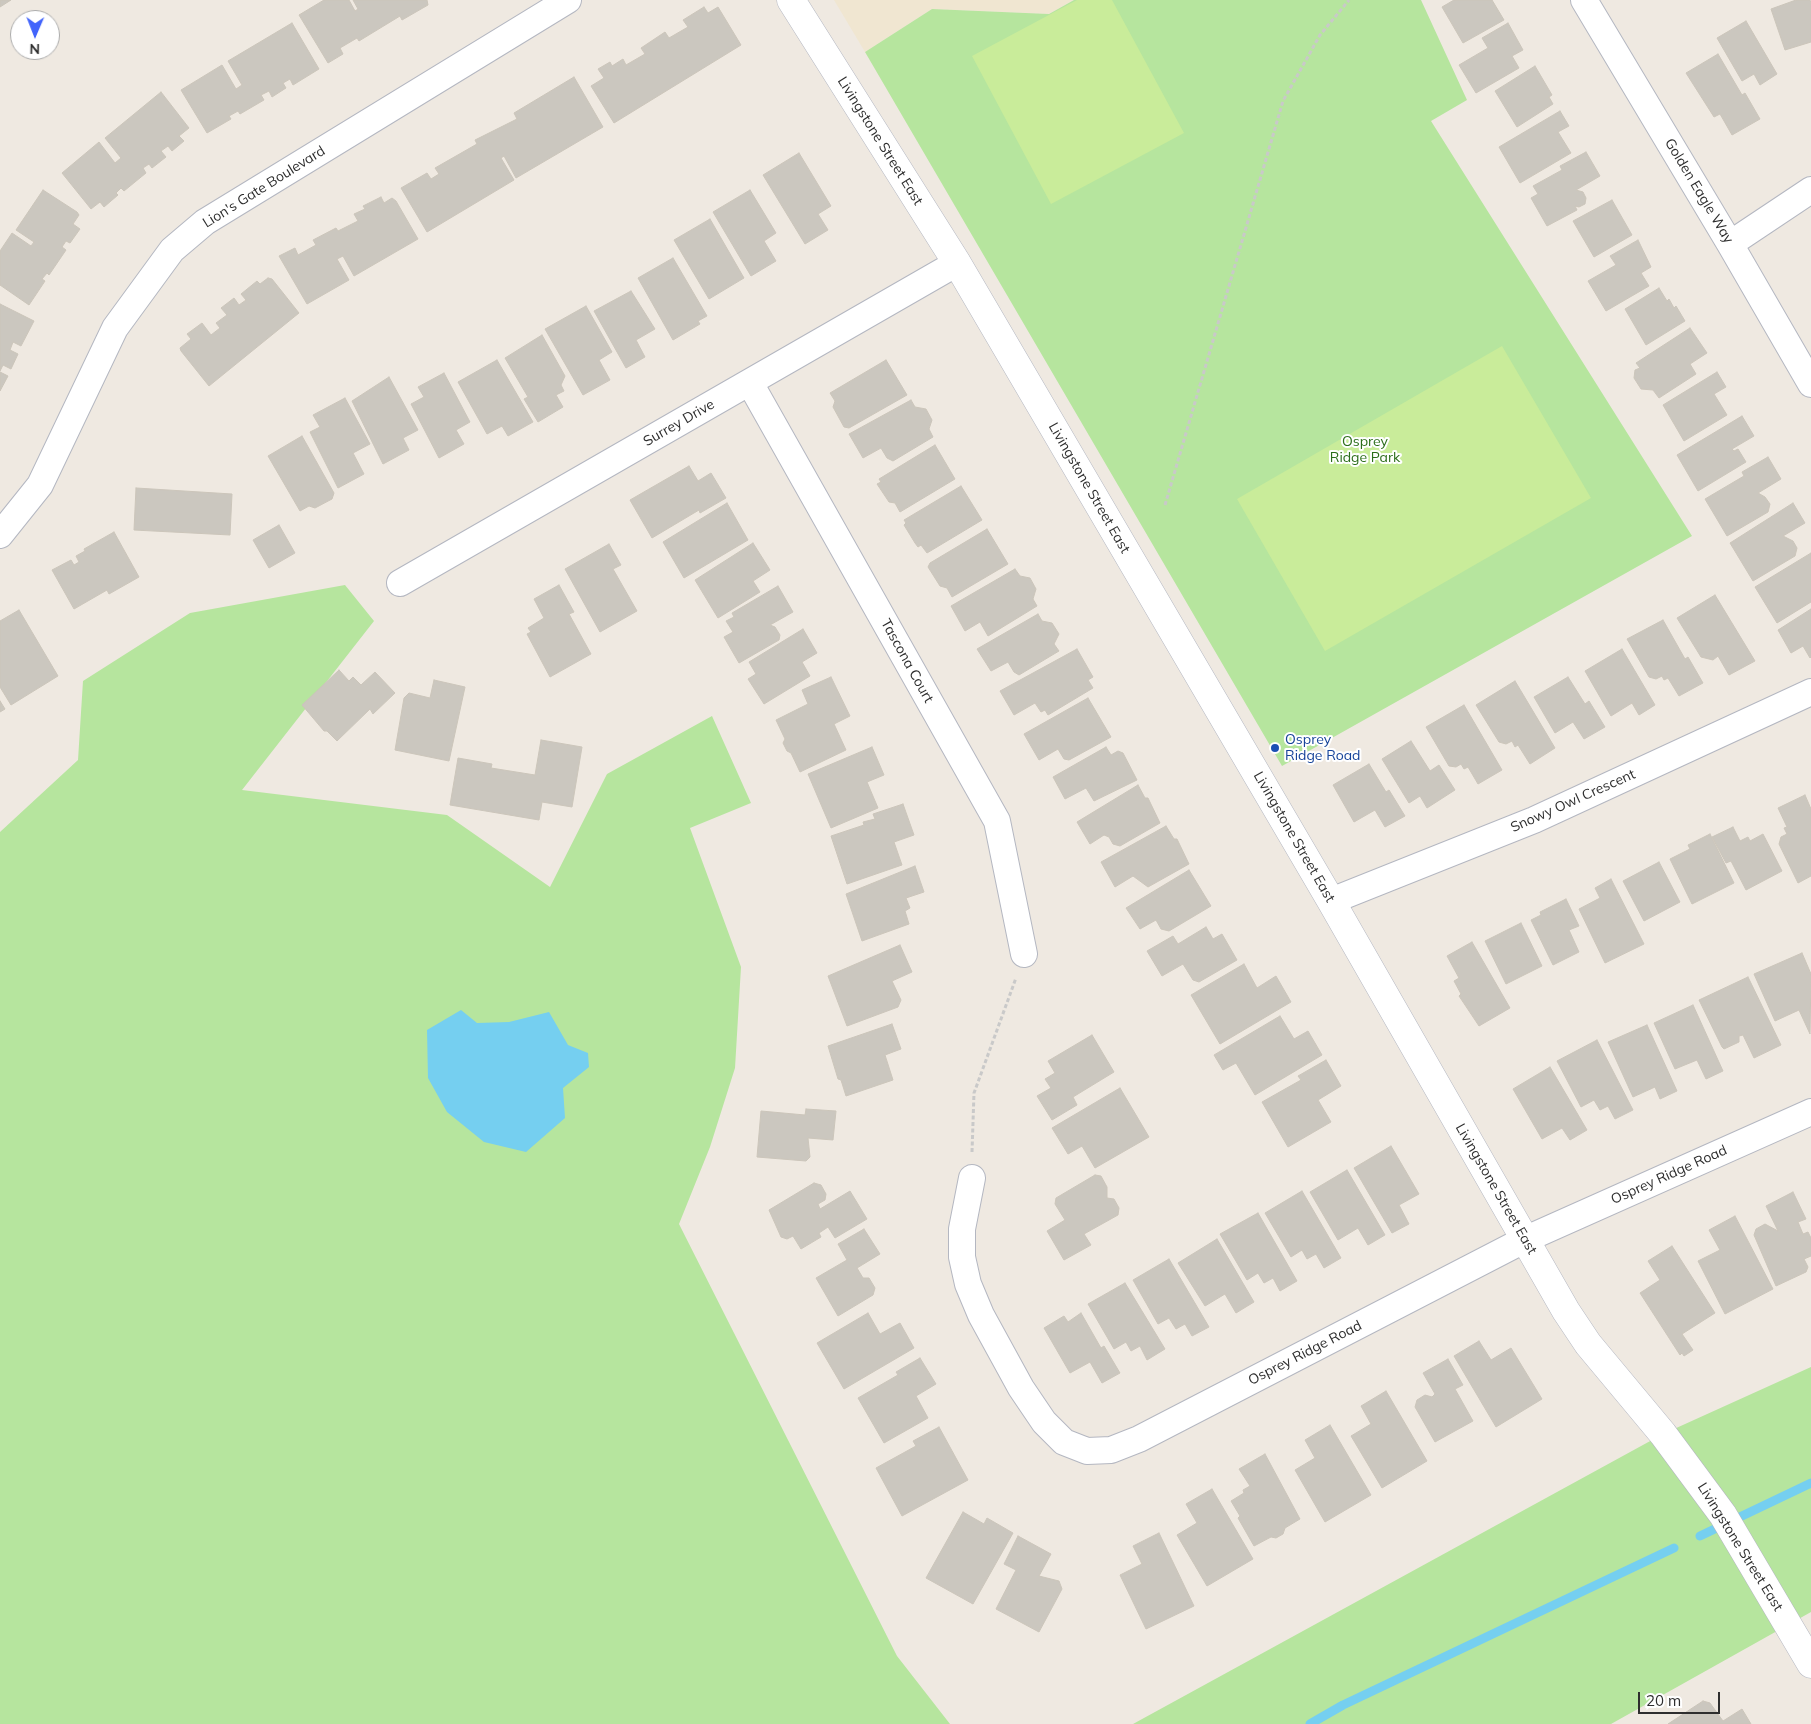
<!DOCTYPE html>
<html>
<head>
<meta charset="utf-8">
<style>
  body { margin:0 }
  #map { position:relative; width:1811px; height:1724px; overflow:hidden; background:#efe9e1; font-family:Mulish,sans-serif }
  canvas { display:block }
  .north { position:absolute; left:10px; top:10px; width:50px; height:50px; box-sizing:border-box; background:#fff; border:1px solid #ababab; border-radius:50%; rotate:181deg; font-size:14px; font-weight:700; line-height:20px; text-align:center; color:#2e2e2e }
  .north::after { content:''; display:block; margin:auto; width:18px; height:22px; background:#4264fb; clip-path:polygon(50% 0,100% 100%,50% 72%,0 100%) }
  .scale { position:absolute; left:1638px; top:1692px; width:82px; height:22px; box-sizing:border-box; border:2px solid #2e2e2e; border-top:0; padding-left:6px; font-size:15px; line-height:18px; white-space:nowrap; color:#2e2e2e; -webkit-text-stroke:4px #fff; paint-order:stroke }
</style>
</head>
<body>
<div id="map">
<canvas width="1811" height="1724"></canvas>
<div class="north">N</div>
<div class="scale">20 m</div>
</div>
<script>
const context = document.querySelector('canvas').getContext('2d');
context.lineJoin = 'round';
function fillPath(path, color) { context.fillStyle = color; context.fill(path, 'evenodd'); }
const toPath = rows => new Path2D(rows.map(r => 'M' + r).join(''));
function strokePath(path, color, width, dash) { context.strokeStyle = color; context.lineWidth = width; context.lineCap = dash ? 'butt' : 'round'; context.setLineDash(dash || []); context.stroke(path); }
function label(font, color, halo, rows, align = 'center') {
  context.font = font + ' Mulish,sans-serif'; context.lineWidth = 4; context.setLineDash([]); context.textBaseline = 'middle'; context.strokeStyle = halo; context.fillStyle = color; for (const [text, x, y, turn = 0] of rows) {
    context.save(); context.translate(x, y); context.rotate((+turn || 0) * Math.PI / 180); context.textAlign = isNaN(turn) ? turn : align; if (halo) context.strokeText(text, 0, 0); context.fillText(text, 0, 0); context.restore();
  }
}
const education = toPath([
  [834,0,1074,0,1049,14,932,9,865,52]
]);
const green = toPath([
  [1074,0,1421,0,1467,100,1431,121,1692,536,1282,766,865,52,932,9,1049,14],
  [345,585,374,621,242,790,447,815,550,887,607,774,712,716,751,803,690,828,741,967,735,1068,710,1147,679,1224,897,1656,950,1724,0,1724,0,832,78,760,83,681,190,613],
  [1811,1367,1811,1612,1611,1724,1133,1724,1663,1434]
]);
const pitch = toPath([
  [1077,0,1112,0,1184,133,1051,204,972,56],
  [1502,346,1591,498,1325,651,1237,499]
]);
const water = toPath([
  [461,1010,477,1023,509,1022,549,1012,568,1045,588,1053,589,1067,563,1088,565,1118,526,1152,484,1142,447,1112,428,1078,427,1030]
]);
const stream = toPath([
  [1700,1536,1811,1483],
  [1310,1724,1343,1705,1674,1548]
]);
const building = toPath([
  [0,0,11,0,0,7,0,0],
  [324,0,349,0,355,11,358,9,353,0,427,0,428,5,402,20,400,16,359,41,357,38,340,48,343,54,328,63,299,15,324,0],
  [1454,0,1492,0,1504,20,1463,43,1442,7,1454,0],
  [1796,0,1810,0,1811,3,1811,42,1785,50,1771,9,1796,0],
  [704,7,708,13,718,7,741,45,614,123,591,86,604,78,598,69,610,62,612,66,623,59,626,65,645,54,641,48,665,32,669,38,688,27,683,20,704,7],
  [1746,21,1777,74,1760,85,1754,74,1742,81,1717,38,1746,21],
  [292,23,319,69,293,85,290,79,283,83,286,88,272,97,269,91,261,95,264,100,240,114,238,111,229,116,231,119,207,133,181,90,222,65,236,89,242,85,228,61,292,23],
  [1508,23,1523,50,1512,56,1519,68,1476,93,1459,65,1488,48,1482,38,1508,23],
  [1718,54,1742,95,1745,93,1760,119,1732,135,1720,114,1714,117,1686,73,1718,54],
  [1535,66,1552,95,1549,97,1553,104,1517,127,1495,91,1535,66],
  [574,77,603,127,516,178,504,156,501,158,514,180,427,232,401,188,427,173,431,179,439,174,435,168,477,144,475,140,517,119,514,113,574,77],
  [161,92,189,128,179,136,184,141,172,151,168,146,161,151,166,157,152,168,149,164,143,168,146,173,124,191,121,188,116,193,118,195,104,207,100,202,91,209,62,173,99,142,115,163,121,158,105,138,161,92],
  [1560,111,1569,126,1558,132,1571,153,1520,183,1499,147,1560,111],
  [1586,152,1600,176,1576,190,1583,192,1586,198,1585,204,1579,207,1575,206,1577,210,1547,226,1531,198,1538,194,1533,186,1562,170,1560,166,1586,152],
  [799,153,831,206,818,214,828,230,805,244,763,175,799,153],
  [43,190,77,212,79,215,73,224,80,229,70,243,66,241,62,247,66,250,49,275,47,273,42,279,45,281,29,305,0,285,0,251,12,233,31,246,34,242,16,230,43,190],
  [750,190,776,233,764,241,776,261,751,276,713,212,750,190],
  [381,197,384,203,392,198,396,201,418,239,354,276,343,256,337,259,349,280,307,304,279,256,295,248,298,255,316,245,313,240,336,228,338,231,358,221,354,214,365,209,363,206,381,197],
  [1612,200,1632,235,1594,257,1573,221,1612,200],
  [710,219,744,278,709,299,674,240,710,219],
  [1638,240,1651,267,1641,273,1649,286,1606,311,1588,281,1616,265,1610,256,1638,240],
  [673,258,707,316,698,321,700,324,673,340,638,278,673,258],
  [268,278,272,279,299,313,209,386,181,351,180,348,191,339,187,334,202,323,211,335,220,328,216,323,227,315,221,308,234,298,239,305,246,300,241,294,257,281,260,284,268,278],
  [1659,288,1667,301,1669,299,1674,308,1676,306,1685,321,1646,345,1625,309,1659,288],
  [631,291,655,329,636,340,645,357,626,368,594,311,631,291],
  [0,304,34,321,21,346,13,342,10,350,18,354,11,369,3,365,0,371,0,304],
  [586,306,612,352,599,360,610,380,583,395,545,329,586,306],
  [1690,328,1707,353,1690,364,1696,374,1659,398,1653,390,1641,389,1634,378,1635,370,1640,368,1636,363,1690,328],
  [542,335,565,376,561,385,564,391,556,395,563,407,538,422,524,399,528,397,505,358,542,335],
  [497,360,533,422,508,436,502,426,487,434,458,382,497,360],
  [886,360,907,395,849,428,844,427,833,407,835,401,830,393,886,360],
  [0,372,8,376,0,391,0,372],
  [1717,372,1726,387,1714,394,1727,415,1684,441,1663,405,1717,372],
  [444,373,470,422,456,430,464,444,439,458,411,404,424,397,418,387,444,373],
  [389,377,418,430,403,438,409,450,383,464,352,401,389,377],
  [345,398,370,444,353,453,364,474,338,488,310,432,320,427,313,415,345,398],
  [911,400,915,407,926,409,932,420,929,429,933,437,893,461,887,458,881,448,863,458,849,434,911,400],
  [1742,416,1754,436,1732,449,1734,451,1738,449,1746,462,1698,491,1677,455,1742,416],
  [302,436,334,493,332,499,315,508,309,506,300,511,268,456,302,436],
  [935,445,955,479,900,512,895,503,889,502,877,484,881,482,879,479,935,445],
  [1768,457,1781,479,1758,493,1765,497,1770,504,1768,512,1727,536,1705,499,1744,476,1742,472,1768,457],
  [689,466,698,481,711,473,726,498,700,513,699,510,652,538,630,500,689,466],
  [961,486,982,520,927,553,921,545,918,547,915,543,904,525,906,523,904,520,961,486],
  [136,488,232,494,230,535,134,530,136,488],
  [727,503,748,540,684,578,663,542,727,503],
  [1793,503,1805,523,1783,536,1793,541,1797,548,1795,556,1753,581,1730,543,1793,503],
  [279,525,295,553,269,568,253,540,279,525],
  [987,529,1008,564,952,597,947,588,940,586,928,567,930,563,987,529],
  [114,532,139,577,109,594,107,590,74,609,52,570,71,560,74,565,79,562,76,556,85,551,84,549,114,532],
  [753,543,770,570,753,581,760,592,718,618,695,580,753,543],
  [609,544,621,565,613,569,637,611,600,632,565,569,609,544],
  [1811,553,1811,602,1777,623,1755,587,1811,553],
  [1015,569,1020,576,1030,578,1036,589,1033,599,1037,606,988,636,980,622,965,631,951,606,1015,569],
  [559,585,574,612,569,614,591,654,550,677,527,634,531,632,528,628,544,618,534,599,559,585],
  [778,586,793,612,770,625,775,627,780,635,779,640,739,663,724,637,733,632,726,621,734,617,732,613,778,586],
  [1715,595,1755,661,1729,675,1718,656,1713,660,1701,657,1677,618,1715,595],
  [1811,609,1811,657,1810,658,1803,646,1791,653,1778,630,1811,609],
  [19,610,58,676,11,705,0,687,0,621,19,610],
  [1038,614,1042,621,1052,623,1059,634,1054,644,1059,651,1019,675,1014,672,1008,662,991,671,977,649,1038,614],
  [1663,620,1685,659,1688,657,1703,683,1679,696,1668,678,1664,680,1662,676,1656,679,1649,677,1627,639,1663,620],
  [803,629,817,653,802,662,810,676,764,704,748,679,756,674,749,662,803,629],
  [1077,649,1093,677,1088,680,1093,688,1048,715,1045,710,1041,712,1035,703,1014,715,1000,691,1077,649],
  [1622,649,1655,705,1639,715,1632,703,1611,716,1585,671,1622,649],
  [339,670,349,681,353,677,361,685,375,672,395,693,373,714,370,709,337,741,327,731,324,731,302,705,339,670],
  [831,677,850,716,834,724,846,750,800,772,791,753,787,751,783,743,785,739,776,720,808,704,802,690,831,677],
  [1568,677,1585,704,1589,701,1605,727,1584,739,1573,722,1555,733,1534,697,1568,677],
  [434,680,465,687,449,761,395,750,404,698,409,693,430,698,434,680],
  [1515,681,1555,748,1530,764,1518,745,1515,747,1512,741,1506,744,1499,742,1476,705,1515,681],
  [1088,698,1111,737,1069,760,1064,759,1058,749,1039,760,1024,734,1088,698],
  [0,701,5,709,0,712,0,701],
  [1464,705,1502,770,1478,784,1468,767,1464,769,1461,764,1456,767,1449,766,1426,727,1464,705],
  [541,740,582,747,572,807,542,802,539,820,450,805,458,758,492,764,491,768,535,775,541,740],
  [1411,741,1430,771,1439,765,1455,790,1427,808,1420,796,1409,803,1382,759,1411,741],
  [872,747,884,775,867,782,878,808,831,828,808,774,872,747],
  [1106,747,1111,755,1118,751,1123,753,1137,780,1094,801,1086,788,1065,799,1053,777,1106,747],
  [1369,764,1386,792,1389,790,1405,816,1385,827,1375,810,1354,822,1333,785,1369,764],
  [1138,785,1145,798,1148,798,1160,823,1120,846,1113,844,1109,837,1104,835,1090,844,1077,822,1138,785],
  [1805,795,1811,809,1811,876,1798,883,1779,844,1781,837,1787,834,1784,828,1787,827,1778,808,1805,795],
  [903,804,914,835,894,842,902,865,847,884,831,836,864,825,863,822,875,819,873,814,903,804],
  [1166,826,1174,839,1177,839,1189,864,1148,887,1133,876,1115,887,1101,862,1166,826],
  [1733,827,1740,841,1748,837,1750,841,1763,834,1782,871,1746,890,1731,861,1726,863,1712,837,1733,827],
  [1710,834,1734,883,1692,904,1670,859,1690,849,1688,845,1710,834],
  [1659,862,1680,902,1644,921,1623,881,1659,862],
  [915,866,924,892,906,898,910,908,905,911,909,924,862,941,846,894,915,866],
  [1189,870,1211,906,1169,931,1161,929,1156,920,1140,929,1126,908,1189,870],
  [1611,879,1644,944,1605,963,1579,909,1600,898,1595,888,1611,879],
  [1566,899,1579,926,1569,930,1579,952,1553,965,1531,920,1541,915,1540,912,1566,899],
  [1521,923,1542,966,1506,984,1485,941,1521,923],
  [1206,927,1213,939,1222,934,1237,960,1199,982,1193,980,1183,964,1162,976,1147,951,1173,936,1178,944,1206,927],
  [1472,942,1510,1008,1479,1026,1459,996,1461,994,1454,981,1459,978,1447,956,1472,942],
  [900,945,912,972,892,981,901,1000,898,1007,847,1026,828,976,900,945],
  [1802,953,1811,974,1810,1034,1799,1010,1775,1021,1754,974,1802,953],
  [1244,964,1257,988,1276,976,1291,1002,1220,1044,1191,995,1244,964],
  [1748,977,1781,1045,1754,1058,1743,1035,1739,1036,1739,1042,1724,1049,1722,1047,1699,1000,1748,977],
  [1693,1005,1723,1071,1706,1079,1697,1060,1675,1069,1654,1023,1693,1005],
  [1280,1016,1294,1039,1308,1031,1322,1055,1255,1095,1236,1063,1223,1070,1214,1055,1280,1016],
  [892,1024,901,1049,885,1055,893,1080,846,1096,841,1080,838,1079,828,1046,892,1024],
  [1647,1025,1677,1091,1660,1099,1655,1087,1633,1097,1608,1042,1647,1025],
  [1092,1035,1114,1072,1073,1097,1077,1105,1052,1120,1037,1096,1051,1088,1045,1079,1055,1073,1048,1061,1092,1035],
  [1597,1040,1633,1110,1615,1119,1608,1106,1600,1110,1594,1100,1581,1107,1557,1061,1597,1040],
  [1326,1060,1341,1086,1318,1100,1331,1122,1288,1147,1262,1102,1301,1080,1298,1076,1326,1060],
  [1550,1067,1587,1130,1570,1140,1562,1128,1542,1139,1513,1089,1550,1067],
  [1120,1088,1149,1137,1095,1168,1082,1146,1068,1154,1052,1128,1120,1088],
  [806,1109,836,1111,833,1140,808,1138,810,1157,806,1161,757,1157,761,1111,805,1115,806,1109],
  [1391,1146,1419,1194,1399,1205,1409,1224,1392,1233,1354,1168,1391,1146],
  [1347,1170,1385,1235,1368,1245,1358,1228,1338,1240,1310,1192,1347,1170],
  [1095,1175,1101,1176,1107,1187,1107,1198,1114,1199,1119,1208,1118,1215,1084,1234,1091,1245,1064,1260,1047,1231,1065,1220,1055,1204,1056,1198,1095,1175],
  [814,1183,821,1185,826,1194,825,1200,818,1204,820,1209,850,1191,867,1219,835,1238,828,1227,819,1233,821,1237,801,1249,793,1236,787,1239,781,1237,769,1210,814,1183],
  [1302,1191,1341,1258,1324,1268,1316,1254,1307,1259,1302,1250,1291,1257,1265,1213,1302,1191],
  [1793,1192,1806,1219,1798,1222,1803,1234,1808,1232,1811,1238,1811,1256,1804,1259,1808,1267,1806,1272,1776,1286,1754,1235,1756,1229,1765,1224,1778,1231,1766,1206,1793,1192],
  [1258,1213,1297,1281,1280,1291,1273,1278,1264,1283,1258,1273,1247,1280,1220,1234,1258,1213],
  [1735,1216,1773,1289,1725,1314,1698,1261,1720,1250,1709,1230,1735,1216],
  [864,1229,880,1254,857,1268,863,1278,869,1278,875,1288,873,1295,838,1316,816,1278,847,1260,838,1244,864,1229],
  [1217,1239,1254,1302,1236,1313,1225,1294,1205,1306,1178,1263,1217,1239],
  [1672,1246,1715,1313,1682,1334,1693,1350,1684,1356,1682,1353,1680,1355,1640,1293,1660,1280,1648,1261,1672,1246],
  [1169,1259,1209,1327,1192,1336,1185,1324,1176,1329,1169,1318,1158,1324,1133,1280,1169,1259],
  [1125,1283,1165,1349,1147,1360,1140,1346,1131,1351,1126,1342,1114,1349,1088,1304,1125,1283],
  [868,1313,880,1334,900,1323,914,1348,844,1389,817,1343,868,1313],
  [1081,1313,1101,1348,1104,1346,1120,1373,1102,1383,1090,1362,1070,1373,1044,1328,1064,1316,1068,1322,1081,1313],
  [1479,1341,1491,1360,1511,1348,1542,1399,1496,1427,1454,1356,1479,1341],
  [920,1358,936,1384,916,1396,928,1418,884,1443,858,1398,898,1375,896,1372,920,1358],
  [1448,1359,1463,1385,1455,1389,1473,1421,1435,1442,1415,1407,1417,1400,1425,1395,1432,1397,1435,1394,1423,1373,1448,1359],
  [1386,1391,1427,1461,1382,1488,1351,1436,1371,1424,1361,1406,1386,1391],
  [1330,1425,1371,1495,1325,1522,1295,1470,1315,1458,1305,1440,1330,1425],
  [939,1427,968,1480,902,1516,876,1468,916,1446,913,1441,939,1427],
  [1265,1454,1300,1519,1285,1528,1283,1534,1276,1538,1271,1537,1254,1546,1238,1518,1240,1516,1231,1501,1244,1493,1243,1490,1250,1486,1239,1469,1265,1454],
  [1212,1489,1253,1559,1207,1586,1177,1535,1197,1523,1186,1504,1212,1489],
  [963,1512,984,1524,987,1518,1013,1533,973,1604,926,1578,963,1512],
  [1159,1533,1194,1606,1146,1629,1120,1575,1142,1564,1133,1546,1159,1533],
  [1018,1536,1051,1554,1039,1576,1059,1581,1062,1589,1039,1632,996,1609,1016,1570,1004,1564,1018,1536],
  [1703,1701,1710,1703,1723,1721,1742,1709,1751,1724,1668,1724,1703,1701]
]);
const path = toPath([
  [1165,505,1283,101,1320,35,1349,0],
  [972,1152,974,1093,1016,978]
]);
const street = toPath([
  [1584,0,1730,244,1811,384],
  [1730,244,1811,190],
  [750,383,997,821,1024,954],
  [0,535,40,485,115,328,172,250,205,222,568,0],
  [400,583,957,263],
  [1331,901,1534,820,1811,692],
  [972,1178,962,1229,962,1257,968,1284,981,1315,1021,1388,1044,1422,1064,1442,1087,1451,1111,1450,1139,1439,1524,1240,1811,1112]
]);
const secondary = toPath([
  [791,0,957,263,1331,901,1566,1311,1588,1344,1663,1434,1723,1515,1811,1664]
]);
const markers = [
  [1275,748,5,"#1a4fb4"]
];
const streetNames = [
  ["Livingstone Street East",880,141,58],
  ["Lion's Gate Boulevard",264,187,-32],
  ["Golden Eagle Way",1699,191,59],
  ["Surrey Drive",679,423,-30],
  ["Livingstone Street East",1089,488,60],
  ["Tascona Court",907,661,61],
  ["Snowy Owl Crescent",1573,801,-24],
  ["Livingstone Street East",1294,837,60],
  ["Osprey Ridge Road",1669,1175,-24],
  ["Livingstone Street East",1496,1189,60],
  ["Osprey Ridge Road",1305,1353,-27],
  ["Livingstone Street East",1740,1547,58]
];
const parkNames = [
  ["Osprey",1365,442],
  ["Ridge Park",1365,458]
];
const transitNames = [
  ["Osprey",1285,740],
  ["Ridge Road",1285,756]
];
fillPath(education, '#f0e6d1');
fillPath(green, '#b6e59e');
fillPath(pitch, '#c9ec9a');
fillPath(water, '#75cff0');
strokePath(stream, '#75cff0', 9);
fillPath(building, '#cbc7bf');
strokePath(building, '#cbc5ba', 1);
strokePath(street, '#b4b7c1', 28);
strokePath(secondary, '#b4b7c1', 29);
strokePath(path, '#c9c9c9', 3, [4, 2.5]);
strokePath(street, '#fff', 26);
strokePath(secondary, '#fff', 28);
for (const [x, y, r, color] of markers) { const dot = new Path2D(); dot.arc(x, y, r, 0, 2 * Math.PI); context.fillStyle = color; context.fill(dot); strokePath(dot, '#fff', 2); }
label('14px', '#2e2e2e', '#fff', streetNames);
label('14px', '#2c6e1b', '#fff', parkNames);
label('14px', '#164399', '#fff', transitNames, 'left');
</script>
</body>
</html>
